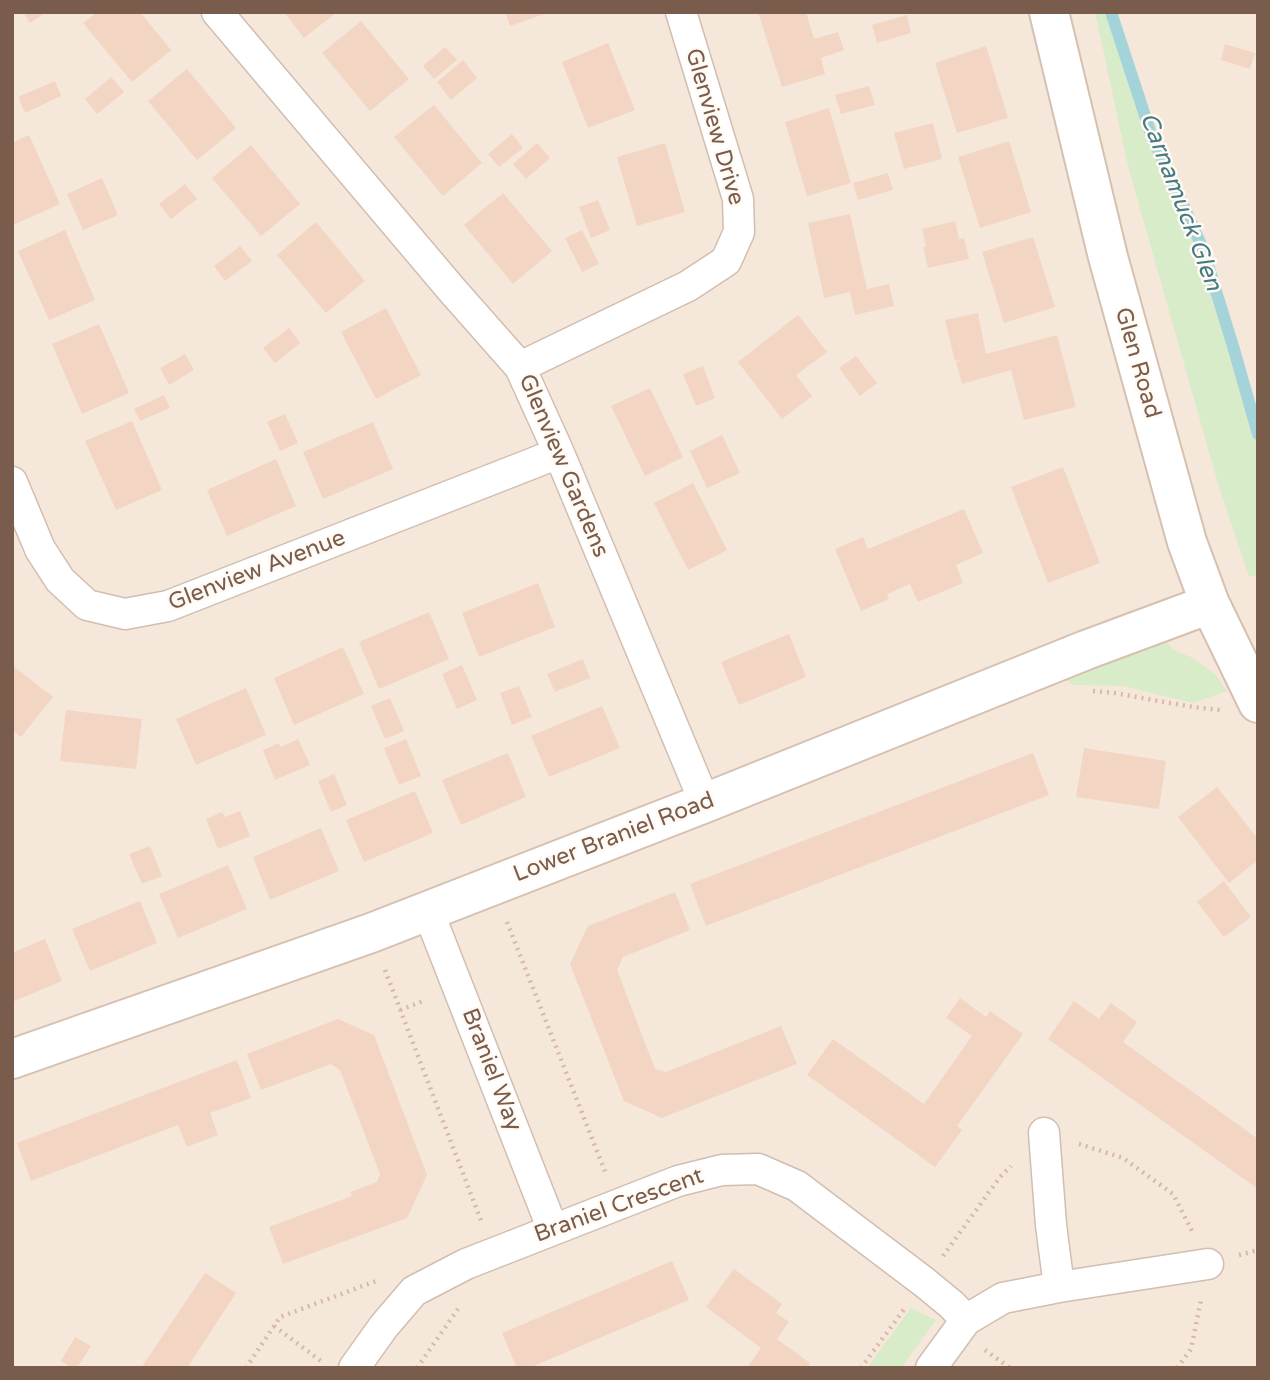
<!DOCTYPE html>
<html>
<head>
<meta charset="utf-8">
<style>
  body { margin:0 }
  #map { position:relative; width:1270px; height:1380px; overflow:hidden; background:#fdf6ec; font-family:"Varela Round",sans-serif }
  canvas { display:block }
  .frame { position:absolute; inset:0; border:14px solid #7a5c4d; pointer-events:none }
</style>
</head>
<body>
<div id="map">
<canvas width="1270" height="1380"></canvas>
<div class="frame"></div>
</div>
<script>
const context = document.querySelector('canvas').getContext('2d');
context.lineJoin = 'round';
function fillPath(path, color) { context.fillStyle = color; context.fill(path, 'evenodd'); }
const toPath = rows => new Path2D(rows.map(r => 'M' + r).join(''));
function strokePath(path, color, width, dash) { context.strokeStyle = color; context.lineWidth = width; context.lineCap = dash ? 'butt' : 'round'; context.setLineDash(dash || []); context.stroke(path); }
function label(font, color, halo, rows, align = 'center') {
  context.font = font + ' "Varela Round",sans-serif'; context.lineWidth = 5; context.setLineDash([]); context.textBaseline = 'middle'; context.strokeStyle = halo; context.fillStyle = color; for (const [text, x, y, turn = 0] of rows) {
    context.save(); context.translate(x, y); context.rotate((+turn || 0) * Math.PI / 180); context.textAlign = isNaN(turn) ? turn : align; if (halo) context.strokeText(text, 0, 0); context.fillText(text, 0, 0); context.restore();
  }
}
const residential = toPath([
  [12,12,1258,12,1258,1368,12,1368]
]);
const green = toPath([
  [1095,12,1111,12,1151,134,1200,243,1233,346,1258,446,1258,576,1249,576,1218,484,1128,166],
  [1167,642,1173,650,1191,657,1215,674,1227,691,1193,703,1123,686,1073,685,1066,680,1156,644],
  [911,1308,936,1320,901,1368,867,1368]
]);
const stream = toPath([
  [1111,12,1151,134,1203,249,1233,346,1258,434]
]);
const building = toPath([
  [23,12,46,12,30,23],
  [97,12,140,12,171,50,132,82,83,23],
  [284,12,337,12,304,38],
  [505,12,547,12,547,13,510,26],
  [758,12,806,12,814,39,838,32,844,50,821,58,825,74,782,87],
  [907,15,911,33,877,43,872,25],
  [361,21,409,79,370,111,322,53],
  [608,43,635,110,588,128,562,62],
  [1225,44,1255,53,1250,69,1221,60],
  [986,46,1008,118,957,133,935,63],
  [445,47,457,60,434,79,423,66],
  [463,60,477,78,451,100,437,82],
  [187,69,236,128,197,160,148,101],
  [111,77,124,92,97,114,85,99],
  [55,81,61,96,25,113,18,97],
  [869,86,875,105,841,114,835,95],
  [434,105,482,163,443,196,394,137],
  [829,108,851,183,807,196,785,122],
  [933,123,942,159,904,169,894,133],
  [512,134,523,148,499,167,488,154],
  [29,135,60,204,13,225,12,143],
  [1009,141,1031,212,980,228,958,157],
  [537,143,550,158,526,179,513,164],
  [665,143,685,212,637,226,617,157],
  [251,145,300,204,261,236,212,178],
  [888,173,893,190,858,200,853,183],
  [102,178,118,215,83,230,67,194],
  [185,184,197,199,171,219,159,204],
  [503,193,552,251,513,284,464,225],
  [598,200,610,230,591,238,579,207],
  [850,214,867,289,889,284,894,306,855,315,850,292,824,298,808,223],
  [955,221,959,239,964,238,969,259,928,268,923,247,926,247,922,229],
  [316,222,365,281,326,313,277,255],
  [65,230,95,300,49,320,18,251],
  [582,230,599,264,582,272,565,238],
  [1033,237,1055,307,1004,323,982,252],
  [240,246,252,261,225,281,214,266],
  [386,308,421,375,376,399,341,332],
  [978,313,986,354,1057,335,1076,407,1024,420,1011,370,962,384,956,362,963,359,955,361,945,320],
  [798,315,827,352,796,375,812,396,782,419,738,362],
  [99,324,129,393,82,414,52,344],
  [289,328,300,343,275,363,263,348],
  [185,354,194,370,169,385,160,368],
  [856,356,877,383,860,396,839,368],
  [703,366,715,398,696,406,683,374],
  [650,388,683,457,645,476,611,406],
  [164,395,170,408,140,421,134,409],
  [285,414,298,443,280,451,267,422],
  [132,421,162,490,116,510,85,441],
  [373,422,393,469,323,499,303,452],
  [722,435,740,473,707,488,690,451],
  [276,459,296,506,227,536,207,490],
  [1063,467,1100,563,1048,583,1011,487],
  [693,483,727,550,688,570,654,503],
  [964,509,983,553,956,565,963,583,918,602,910,584,887,594,889,599,861,611,835,549,863,537,868,549],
  [538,583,555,627,479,657,462,613],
  [429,612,449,659,379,689,359,642],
  [789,634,806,677,739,705,721,662],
  [343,647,364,694,294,725,274,678],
  [583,659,590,678,555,692,547,674],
  [12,665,53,697,21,737,12,730],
  [462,665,477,700,457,709,442,674],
  [519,686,532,717,512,725,500,693],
  [246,688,266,735,196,765,176,719],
  [390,698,404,731,385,739,371,706],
  [602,706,620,748,549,777,531,736],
  [66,710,142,719,136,769,60,761],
  [298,739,310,765,275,780,263,750,279,743,281,747],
  [406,739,421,776,399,785,384,748],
  [1084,748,1166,761,1159,809,1076,797],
  [508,753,526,797,461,825,442,780],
  [1033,753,1049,795,706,926,690,884],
  [334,774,347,805,331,812,318,781],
  [1217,787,1258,839,1258,860,1229,883,1178,817],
  [415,791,433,833,364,862,346,820],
  [240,811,250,836,218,849,206,819,222,812,225,817],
  [321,828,339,871,270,900,253,857],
  [150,846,162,876,142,884,129,854],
  [228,865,247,909,178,938,159,894],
  [1224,881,1251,917,1224,937,1197,902],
  [675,892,690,930,623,957,617,970,655,1069,666,1072,781,1026,797,1064,662,1118,624,1101,570,964,588,926],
  [140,901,157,943,90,971,72,929],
  [45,939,62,981,12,1002,12,953],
  [960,998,986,1017,990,1011,1023,1034,957,1126,962,1130,935,1167,807,1075,833,1039,924,1104,972,1036,946,1018],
  [1074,1001,1099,1019,1111,1003,1137,1022,1123,1042,1258,1139,1258,1189,1048,1039],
  [338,1019,374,1035,427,1175,407,1218,283,1264,269,1227,352,1196,350,1192,377,1182,380,1174,340,1070,331,1064,261,1090,247,1054],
  [237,1060,251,1098,210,1113,218,1135,187,1147,178,1125,31,1181,17,1143],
  [672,1261,689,1300,529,1368,517,1368,502,1333],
  [734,1269,782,1304,776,1313,789,1322,777,1339,810,1363,807,1368,747,1368,761,1348,706,1307],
  [205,1273,236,1293,187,1368,141,1368],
  [75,1337,91,1346,77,1368,73,1368,61,1361]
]);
const path = toPath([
  [1093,691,1114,693,1193,707,1220,710],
  [507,922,606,1174],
  [385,970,482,1223],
  [400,1010,426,1000],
  [1079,1144,1123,1158,1173,1194,1193,1233],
  [1239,1255,1258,1250],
  [943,1256,1000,1177,1011,1166],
  [274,1326,321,1361],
  [985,1350,1010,1368],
  [246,1368,280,1317,376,1281],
  [417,1368,458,1309],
  [861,1368,905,1308],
  [1177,1368,1191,1349,1201,1300]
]);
const street = toPath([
  [217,12,452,290,520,367,559,453,705,803],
  [520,367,688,286,726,261,739,232,738,199,681,12],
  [12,482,40,549,60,580,87,605,125,614,168,606,559,453],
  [428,911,553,1230],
  [1044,1133,1051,1225,1059,1287],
  [354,1368,384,1326,414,1291,466,1264,553,1230,678,1181,722,1170,758,1169,797,1186,924,1282,952,1305,966,1320],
  [931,1368,966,1320,1003,1298,1059,1287,1208,1264]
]);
const secondary = toPath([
  [1049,12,1108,257,1187,542,1210,604,1258,703],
  [12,1059,371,933,705,803,1086,650,1210,604]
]);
const streetNames = [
  ["Glenview Drive",714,127,74],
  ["Glen Road",1137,363,74],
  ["Glenview Gardens",563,466,67],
  ["Glenview Avenue",257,571,-21],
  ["Lower Braniel Road",614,838,-21],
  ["Braniel Way",491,1070,69],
  ["Braniel Crescent",619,1206,-20]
];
const waterNames = [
  ["Carnamuck Glen",1180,202,69]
];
fillPath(residential, '#f5e8da');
fillPath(green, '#d8ecc9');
strokePath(stream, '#a5d3da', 12);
fillPath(building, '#f3d5c3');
strokePath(street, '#d1beb0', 33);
strokePath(secondary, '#d6c0b0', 42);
strokePath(path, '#d9b8a5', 4.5, [2, 5]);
strokePath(street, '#fff', 30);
strokePath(secondary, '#fff', 38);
label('23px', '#7a5c4d', '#fffaf3', streetNames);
label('italic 24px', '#437c86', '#fffaf3', waterNames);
</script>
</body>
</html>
